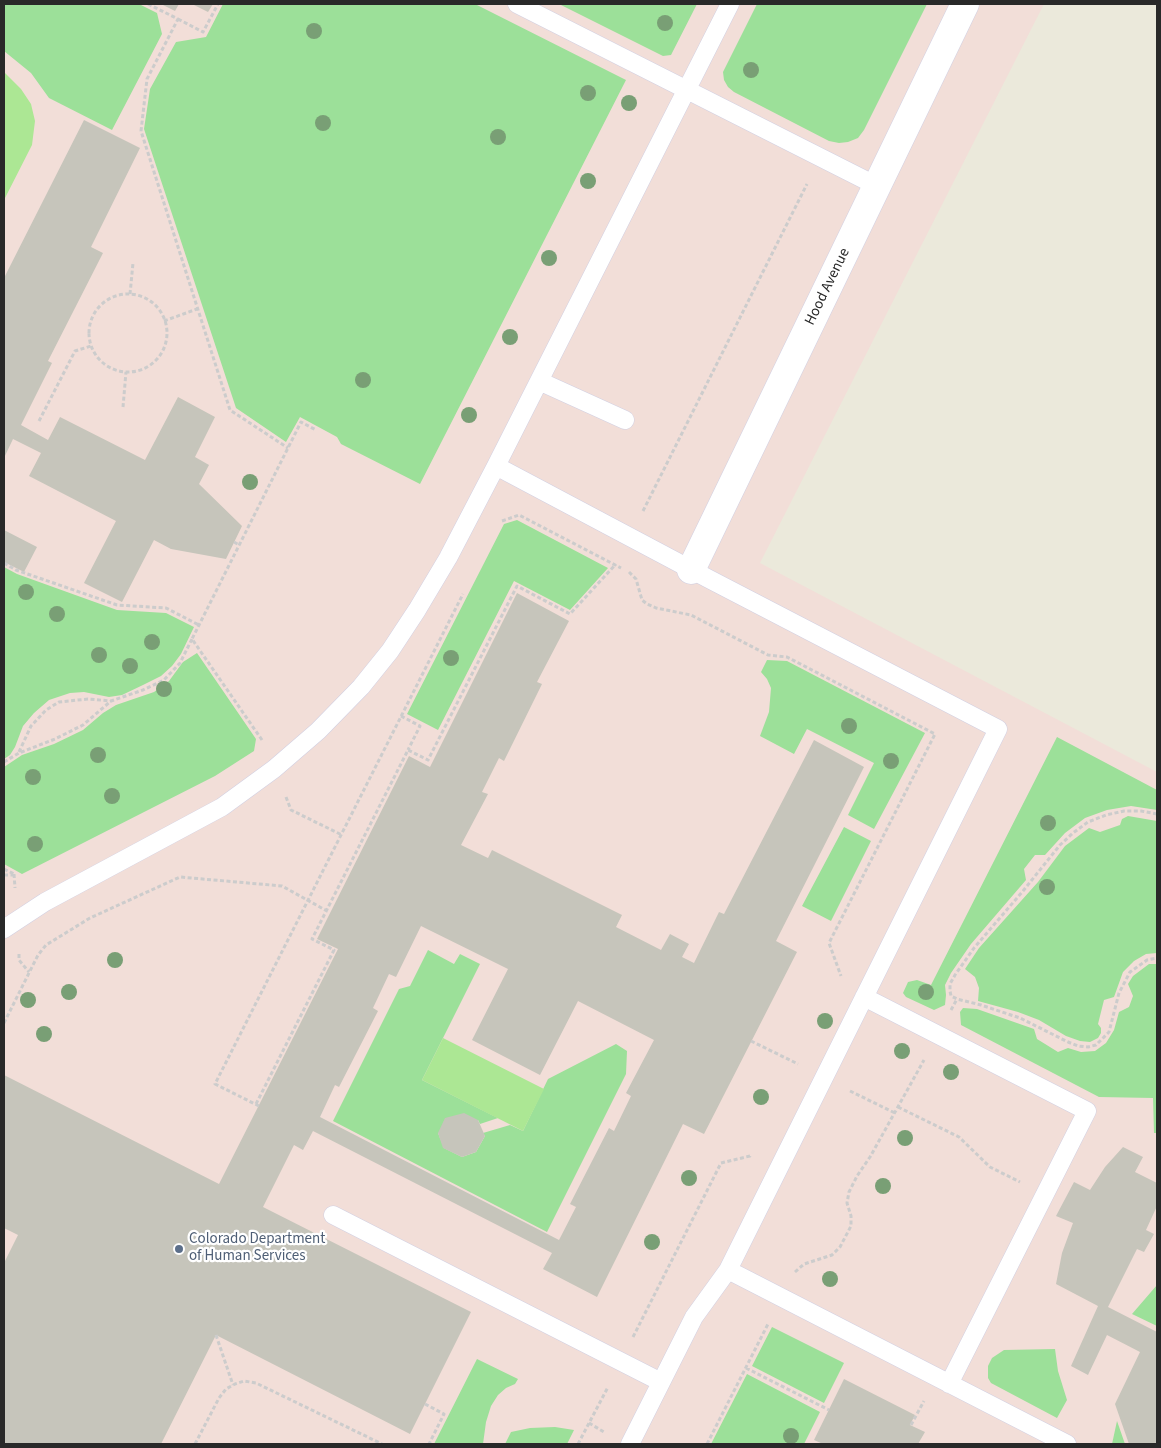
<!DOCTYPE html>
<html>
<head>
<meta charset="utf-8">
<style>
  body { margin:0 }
  #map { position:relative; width:1161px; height:1448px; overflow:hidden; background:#ebe9db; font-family:"Source Sans 3",sans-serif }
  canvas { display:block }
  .frame { position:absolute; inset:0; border:5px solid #292929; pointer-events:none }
</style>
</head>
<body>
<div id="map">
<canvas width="1161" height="1448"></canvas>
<div class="frame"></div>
</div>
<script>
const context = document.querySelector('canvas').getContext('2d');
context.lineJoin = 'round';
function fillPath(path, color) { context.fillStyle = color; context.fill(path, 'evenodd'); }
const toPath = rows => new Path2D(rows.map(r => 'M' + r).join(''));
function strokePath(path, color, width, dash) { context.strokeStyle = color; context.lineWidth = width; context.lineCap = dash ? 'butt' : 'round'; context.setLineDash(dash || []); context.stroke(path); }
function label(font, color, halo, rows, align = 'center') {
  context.font = font + ' "Source Sans 3",sans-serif'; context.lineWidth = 4.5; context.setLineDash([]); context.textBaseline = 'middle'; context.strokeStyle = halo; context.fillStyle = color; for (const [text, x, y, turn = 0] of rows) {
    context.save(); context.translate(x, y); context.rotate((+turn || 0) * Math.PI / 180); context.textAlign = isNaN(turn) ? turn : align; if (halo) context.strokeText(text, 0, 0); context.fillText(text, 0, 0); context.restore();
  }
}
const medical = toPath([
  [4,4,1044,4,760,563,1157,772,1157,1444,4,1444]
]);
const green = toPath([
  [4,4,139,4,157,13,162,34,112,130,49,98,31,73,4,51],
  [223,4,475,4,626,80,420,484,341,444,337,437,300,417,286,442,236,408,144,129,150,89,176,42,206,37],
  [559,4,697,4,671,55,663,56],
  [757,4,927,4,864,130,858,138,848,142,839,143,829,141,734,92,728,87,724,80,723,72],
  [517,520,608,568,570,610,514,581,438,730,407,714,504,524],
  [4,567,17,574,117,610,166,613,194,627,181,654,172,666,161,676,143,685,122,695,109,697,84,692,70,693,49,700,34,713,23,726,15,747,10,755,4,759],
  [197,653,256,739,254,751,215,776,22,874,4,864,4,767,22,755,54,744,83,730,103,713,116,705,154,692,169,681,183,662],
  [767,660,787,661,925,733,874,829,848,815,874,763,807,729,794,754,760,736,769,712,771,688,767,679,761,672],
  [1057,737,1157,790,1157,810,1131,806,1107,810,1085,818,1065,833,1045,855,1035,855,1024,869,1026,880,971,944,951,973,945,985,946,995,945,1005,934,1010,906,997,903,993,908,982,917,980,931,985],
  [1128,816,1157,821,1157,953,1146,954,1134,961,1123,972,1114,997,1104,1000,1098,1024,1101,1028,1101,1033,1098,1038,1090,1042,1080,1041,1066,1036,1039,1020,1018,1012,978,1001,979,988,975,977,965,969,979,948,1038,882,1065,846,1089,828,1100,832,1120,825,1122,819],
  [844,827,871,841,831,921,802,906],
  [428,950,454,964,460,954,480,964,422,1080,498,1118,480,1124,478,1120,438,1133,444,1148,462,1157,476,1152,485,1136,483,1133,510,1125,523,1131,548,1079,616,1044,627,1051,626,1074,547,1232,333,1121,399,989,410,986],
  [1149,964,1157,964,1157,1133,1154,1133,1153,1098,1099,1097,961,1025,960,1012,963,1008,977,1009,1034,1029,1037,1039,1058,1052,1068,1048,1081,1052,1095,1051,1106,1043,1114,1030,1119,1012,1129,1007,1133,996,1128,984,1133,976],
  [1157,1285,1157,1326,1132,1314],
  [772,1327,844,1363,824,1403,752,1366],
  [1055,1349,1058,1371,1067,1400,1057,1418,991,1383,988,1378,988,1366,992,1358,1004,1350],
  [477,1359,518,1379,515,1384,506,1388,498,1395,491,1406,486,1422,483,1444,434,1444],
  [747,1374,820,1412,804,1444,711,1444],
  [1117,1421,1125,1444,1112,1444],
  [555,1427,574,1430,567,1444,505,1444,511,1432,530,1428]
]);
const pitch = toPath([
  [4,72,21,89,31,104,35,121,32,145,4,200],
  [443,1038,544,1089,523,1131,422,1080]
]);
const building = toPath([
  [161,4,179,4,175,11],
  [192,4,213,4,208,12],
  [84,120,140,148,91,247,103,253,48,361,52,363,21,425,48,440,60,417,145,460,178,397,215,417,195,457,209,465,199,484,242,526,226,559,171,549,154,540,122,602,84,583,116,521,29,476,41,453,13,439,4,458,4,278],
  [4,530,37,547,24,572,4,562],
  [517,593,569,621,537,682,542,684,504,761,499,758,482,792,488,794,461,845,488,858,492,850,622,915,616,927,661,950,670,934,689,944,682,957,694,963,719,912,724,914,814,740,864,767,776,941,797,952,704,1134,683,1124,597,1297,543,1269,552,1253,313,1131,303,1150,294,1145,263,1207,471,1312,410,1434,216,1335,161,1444,4,1444,4,1263,18,1235,4,1228,4,1075,219,1184,338,949,317,939,409,756,430,767],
  [421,926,508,969,472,1040,540,1075,578,1001,654,1040,626,1093,631,1096,614,1131,609,1128,570,1204,576,1207,559,1240,320,1117,335,1085,339,1087,378,1011,373,1008,389,974,396,977],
  [464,1113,478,1120,485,1136,476,1152,462,1157,443,1148,438,1133,445,1118],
  [1123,1147,1143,1157,1135,1172,1157,1183,1157,1206,1146,1230,1154,1234,1144,1252,1137,1249,1108,1307,1157,1332,1157,1444,1129,1444,1115,1404,1140,1352,1107,1335,1088,1375,1071,1366,1098,1306,1056,1284,1062,1253,1073,1223,1056,1216,1074,1182,1090,1190,1105,1167],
  [844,1379,915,1415,910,1425,925,1432,918,1444,823,1444,814,1440]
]);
const path = toPath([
  [148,4,178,19,147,79,141,131,230,410,288,448],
  [178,19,203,32,218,4],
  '89 333a39 39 0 1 1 78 0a39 39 0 1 1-78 0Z',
  [130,294,133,263],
  [164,321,197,309],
  [123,407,126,372],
  [39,421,75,351,91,346],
  [643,511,807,184],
  [502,521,519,515,621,568],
  [234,542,239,545],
  [4,563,16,570,117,605,166,608,199,625],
  [629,572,636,579,642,600,647,604,656,608,691,615,768,655,787,657,935,734,829,943,841,976],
  [401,716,420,726,408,750],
  [262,740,192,639,301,422,316,430],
  [19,752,31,726,46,710,59,702,88,699,111,701],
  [4,762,19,753,55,739,83,725,111,701,143,690,164,680,180,663,192,639],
  [286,797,291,810,342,835],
  [1157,814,1141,811,1124,811,1106,815,1088,822,1073,833,1060,845,1023,891,974,948,955,975,950,984,950,991,951,996,957,999,981,1005,1020,1018,1068,1042,1078,1046,1088,1047,1096,1045,1109,1032,1119,993,1130,972,1147,960,1157,958],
  [4,869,14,874],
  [14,874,15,888],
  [4,875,13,875],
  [19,954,19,960,29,972],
  [951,1010,957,999],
  [4,1023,38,955,46,945,90,918,180,877,282,886,327,911],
  [751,1041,798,1064],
  [850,1091,895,1113],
  [256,1104,334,950,312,939,408,750,428,760,517,586,570,614,616,564],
  [259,1106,215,1084,463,594],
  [898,1107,959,1137,990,1167,1020,1182],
  [795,1272,804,1264,832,1255,840,1247,851,1226,851,1216,847,1203,849,1192,857,1176,870,1157,924,1060],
  [216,1335,233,1385],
  [633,1337,721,1163,750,1156,751,1154],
  [746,1368,829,1410],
  [425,1404,444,1414,429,1444],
  [589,1423,604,1432],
  [911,1425,924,1401],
  [195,1444,219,1398,226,1389,235,1384,244,1381,256,1383,382,1444],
  [578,1444,608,1387],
  [707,1444,768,1324]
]);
const lane = toPath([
  [517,4,877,186],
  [539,381,625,420],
  [496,466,709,579,998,729,728,1270,694,1317,630,1444],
  [4,929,45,902,222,807,274,769,318,731,361,687,390,651,417,610,448,558,496,466,730,4],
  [864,997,1087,1111,949,1384],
  [333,1215,661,1382],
  [728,1270,1067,1444]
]);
const street = toPath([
  [691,570,965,4]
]);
const trees = [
  [665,23],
  [314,31],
  [751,70],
  [588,93],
  [629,103],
  [323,123],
  [498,137],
  [588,181],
  [549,258],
  [510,337],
  [363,380],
  [469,415],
  [250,482],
  [26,592],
  [57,614],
  [152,642],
  [99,655],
  [451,658],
  [130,666],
  [164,689],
  [849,726],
  [98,755],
  [891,761],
  [33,777],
  [112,796],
  [1048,823],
  [35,844],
  [1047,887],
  [115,960],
  [69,992],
  [926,992],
  [28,1000],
  [825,1021],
  [44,1034],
  [902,1051],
  [951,1072],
  [761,1097],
  [905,1138],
  [689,1178],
  [883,1186],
  [652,1242],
  [830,1279],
  [791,1436]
];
const markers = [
  [179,1249,5,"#5c6f8a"]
];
const streetNames = [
  ["Hood Avenue",828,287,-64]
];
const serviceNames = [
  ["Colorado Department",189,1240],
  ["of Human Services",189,1257]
];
fillPath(medical, '#f2ded8');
fillPath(green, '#9ce099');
fillPath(pitch, '#ace794');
fillPath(building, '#c6c5bb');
strokePath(lane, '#d2d0e2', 19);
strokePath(street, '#d2d0e2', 29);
strokePath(path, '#ccc', 3, [4, 2.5]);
strokePath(lane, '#fff', 18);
strokePath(street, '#fff', 28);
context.fillStyle = '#799f75';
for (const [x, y] of trees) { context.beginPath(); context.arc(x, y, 8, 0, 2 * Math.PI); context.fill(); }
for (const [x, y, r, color] of markers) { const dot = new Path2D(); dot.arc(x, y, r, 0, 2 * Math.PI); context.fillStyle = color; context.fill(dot); strokePath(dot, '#fff', 2); }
label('15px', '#292929', '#fff', streetNames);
label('15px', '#4e5e75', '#fff', serviceNames, 'left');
</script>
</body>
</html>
